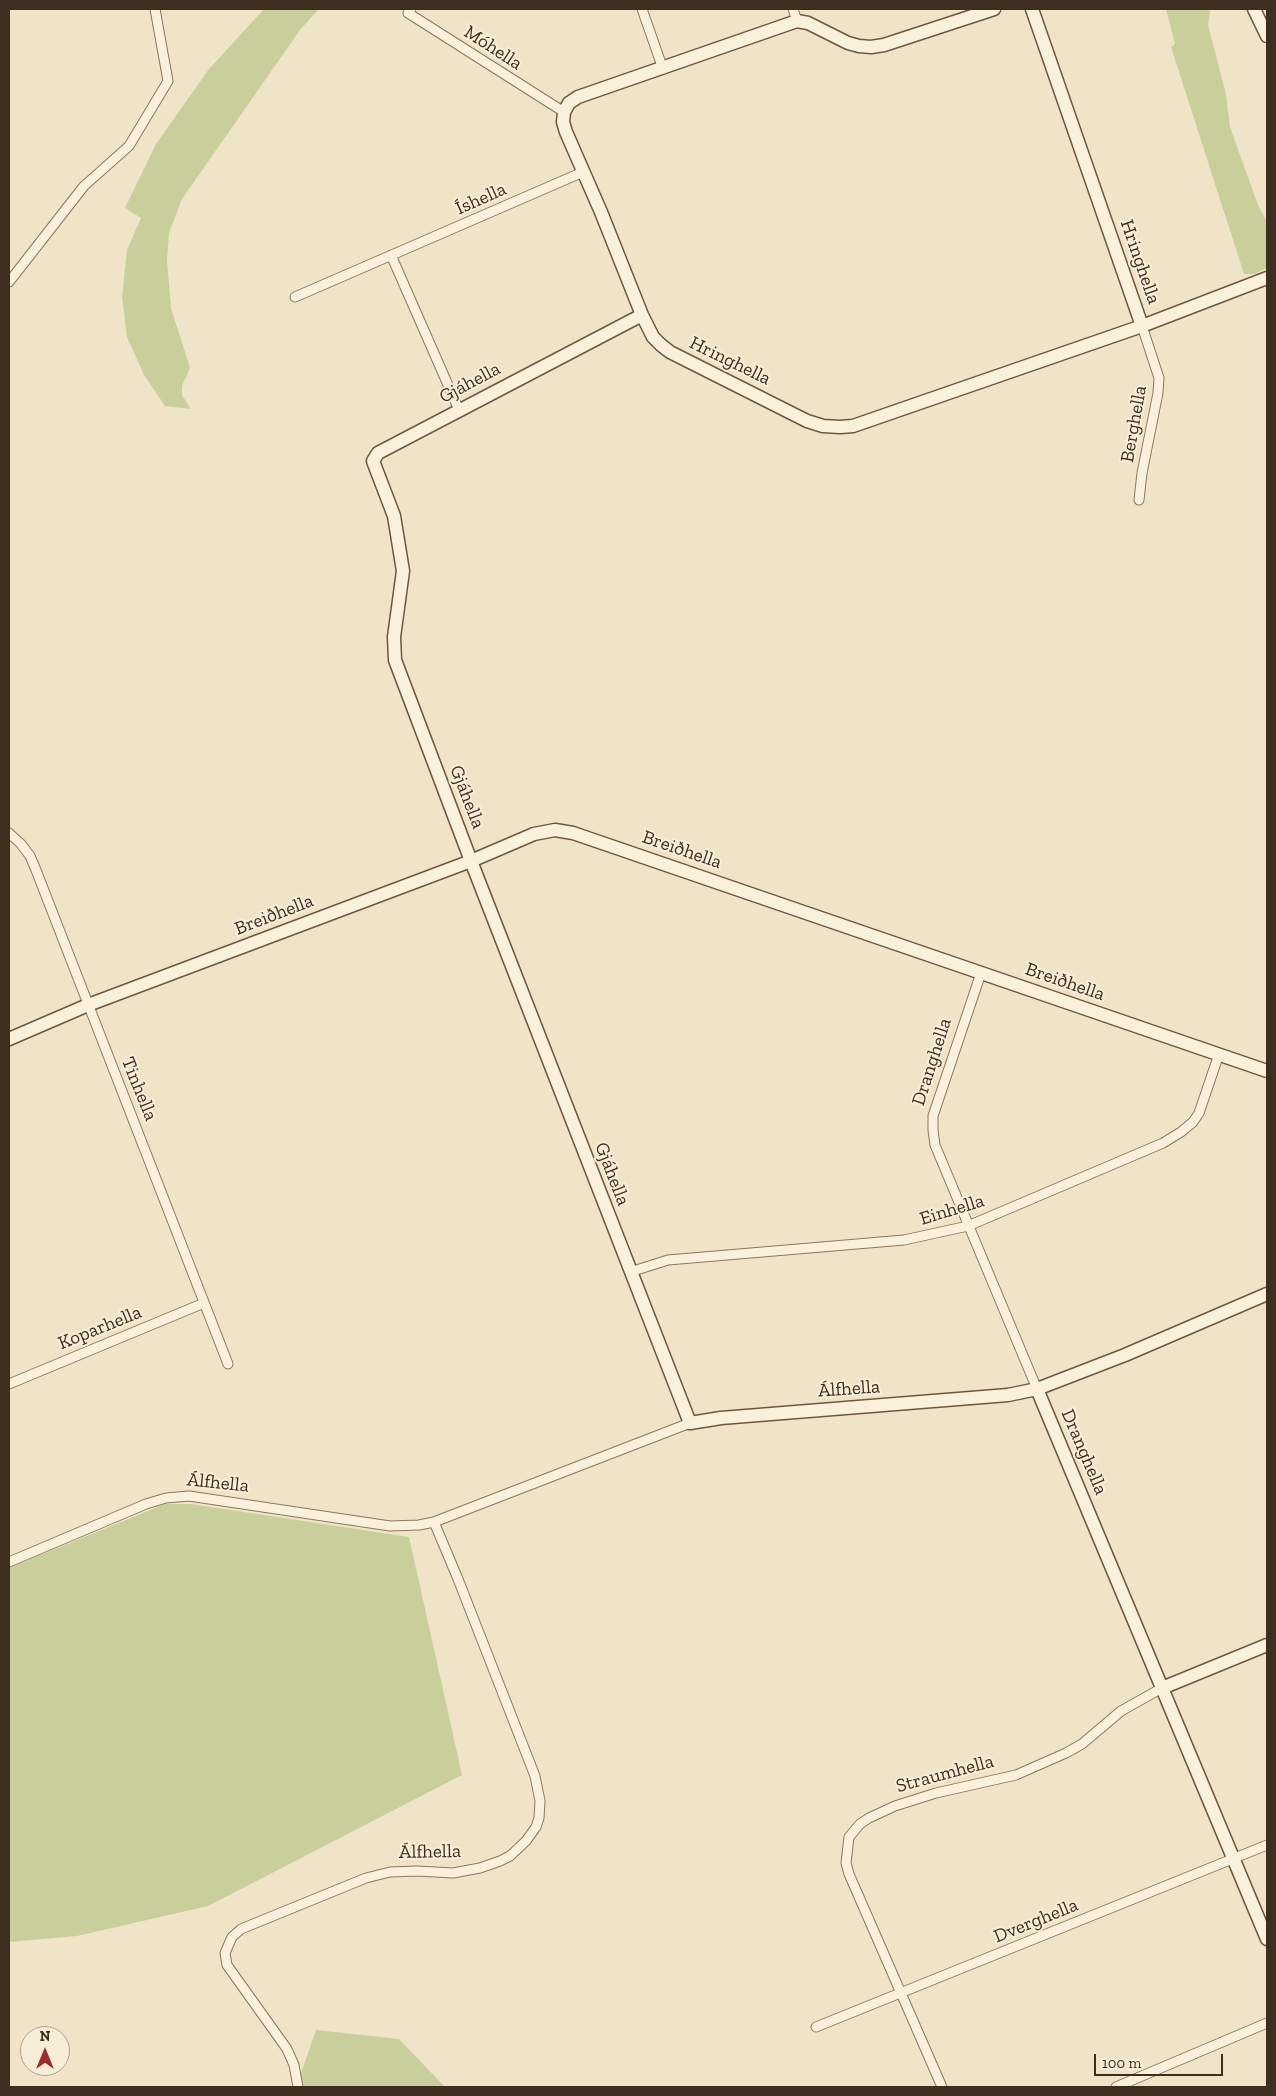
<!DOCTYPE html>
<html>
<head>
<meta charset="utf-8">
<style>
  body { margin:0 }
  #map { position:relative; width:1276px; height:2096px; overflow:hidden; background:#f0e4c8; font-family:"Zilla Slab",serif }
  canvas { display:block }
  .frame { position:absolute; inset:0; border:10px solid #3d2e20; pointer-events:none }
  .north { position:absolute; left:20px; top:2026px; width:50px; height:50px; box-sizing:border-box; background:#f7eed8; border:1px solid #ada18e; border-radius:50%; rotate:0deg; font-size:14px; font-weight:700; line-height:20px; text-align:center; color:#3d2e20 }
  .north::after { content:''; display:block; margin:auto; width:18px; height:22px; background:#9e2a2b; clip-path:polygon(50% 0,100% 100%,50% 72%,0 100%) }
  .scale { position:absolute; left:1094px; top:2054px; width:129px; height:22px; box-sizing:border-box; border:2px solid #3d2e20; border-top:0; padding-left:6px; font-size:15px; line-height:18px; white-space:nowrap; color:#3d2e20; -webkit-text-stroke:4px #f7eed8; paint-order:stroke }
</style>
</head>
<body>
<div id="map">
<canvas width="1276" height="2096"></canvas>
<div class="frame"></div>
<div class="north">N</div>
<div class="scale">100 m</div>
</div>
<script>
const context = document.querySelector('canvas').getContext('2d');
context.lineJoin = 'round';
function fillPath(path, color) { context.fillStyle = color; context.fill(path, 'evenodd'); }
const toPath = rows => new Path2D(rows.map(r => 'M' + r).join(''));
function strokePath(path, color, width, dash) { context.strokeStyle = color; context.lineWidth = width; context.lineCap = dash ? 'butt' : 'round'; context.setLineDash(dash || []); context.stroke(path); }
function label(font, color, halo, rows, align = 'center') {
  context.font = font + ' "Zilla Slab",serif'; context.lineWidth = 4; context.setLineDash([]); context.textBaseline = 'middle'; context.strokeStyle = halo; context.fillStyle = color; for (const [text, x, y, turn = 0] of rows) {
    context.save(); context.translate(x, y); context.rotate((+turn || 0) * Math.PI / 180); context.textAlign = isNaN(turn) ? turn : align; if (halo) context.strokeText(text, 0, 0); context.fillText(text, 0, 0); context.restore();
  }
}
const green = toPath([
  [264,9,319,9,300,30,182,199,169,233,167,260,171,308,190,368,182,386,182,395,191,409,165,406,144,375,127,337,122,297,127,250,141,218,125,208,156,144,209,69],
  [1166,9,1209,9,1210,13,1208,25,1226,94,1230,127,1258,205,1267,222,1267,268,1254,274,1244,274,1171,47,1175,44],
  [165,1504,191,1504,409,1537,462,1775,208,1906,77,1936,9,1942,9,1568],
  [316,2030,399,2039,445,2087,293,2087,291,2070,296,2073,301,2073]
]);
const street = toPath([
  [411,9,408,13,564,112],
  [642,9,663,69],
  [793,9,797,21],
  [391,255,459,410],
  [9,282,84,186,129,146,168,81,155,9],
  [295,297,583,172],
  [1139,500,1142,473,1158,393,1159,378,1142,326],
  [9,833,21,844,30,856,36,870,228,1364],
  [981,973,933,1116,933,1130,935,1145,1037,1389],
  [630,1272,668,1260,904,1240,968,1226,1163,1143,1181,1132,1193,1122,1199,1113,1219,1054],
  [9,1384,204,1303],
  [9,1562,146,1504,166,1498,189,1496,390,1526,419,1525,434,1522,690,1423],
  [816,2027,1267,1845],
  [298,2087,294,2065,287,2049,227,1965,225,1953,232,1937,241,1929,366,1878,390,1872,417,1871,453,1873,480,1868,500,1861,510,1856,526,1841,536,1827,539,1818,540,1801,535,1776,458,1579,434,1522],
  [942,2087,849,1874,846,1863,849,1837,860,1824,869,1818,895,1806,936,1793,1016,1775,1066,1753,1082,1744,1121,1711,1162,1688],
  [1116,2087,1267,2023]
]);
const secondary = toPath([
  [994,9,884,45,871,47,859,46,848,43,808,23,797,21,578,97,569,103,564,112,563,122,566,132,601,212,642,315,653,337,661,345,670,352,807,421,823,426,840,427,853,426,1142,326,1267,278],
  [1032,9,1142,326],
  [1254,9,1267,36],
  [642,315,378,453,373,461,394,516,403,571,394,637,395,660,471,861,690,1423,721,1418,1008,1395,1037,1389,1125,1355,1267,1294],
  [9,1039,88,1005,471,861,534,834,555,830,573,833,1267,1071],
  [1037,1389,1267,1939],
  [1162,1688,1267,1645]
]);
const streetNames = [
  ["Móhella",493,48,33],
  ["Íshella",481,199,-24],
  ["Hringhella",1140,262,71],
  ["Hringhella",730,361,26],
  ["Gjáhella",470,383,-28],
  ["Berghella",1134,424,-80],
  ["Gjáhella",467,797,69],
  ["Breiðhella",682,850,19],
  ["Breiðhella",274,915,-21],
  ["Breiðhella",1065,982,19],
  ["Dranghella",932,1062,-72],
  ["Tinhella",139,1089,68],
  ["Gjáhella",612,1174,69],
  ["Einhella",952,1210,-17],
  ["Koparhella",100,1328,-22],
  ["Álfhella",849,1389,-4],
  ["Dranghella",1084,1452,67],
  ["Álfhella",218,1483,6],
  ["Straumhella",945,1774,-15],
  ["Álfhella",430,1852,-1],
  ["Dverghella",1036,1921,-22]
];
fillPath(green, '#c9cf9b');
strokePath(street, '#8d765c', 11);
strokePath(secondary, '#6f573f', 15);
strokePath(street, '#faf1dc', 9);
strokePath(secondary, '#faf1dc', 12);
label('19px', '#3d2e20', '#f7eed8', streetNames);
</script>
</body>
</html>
